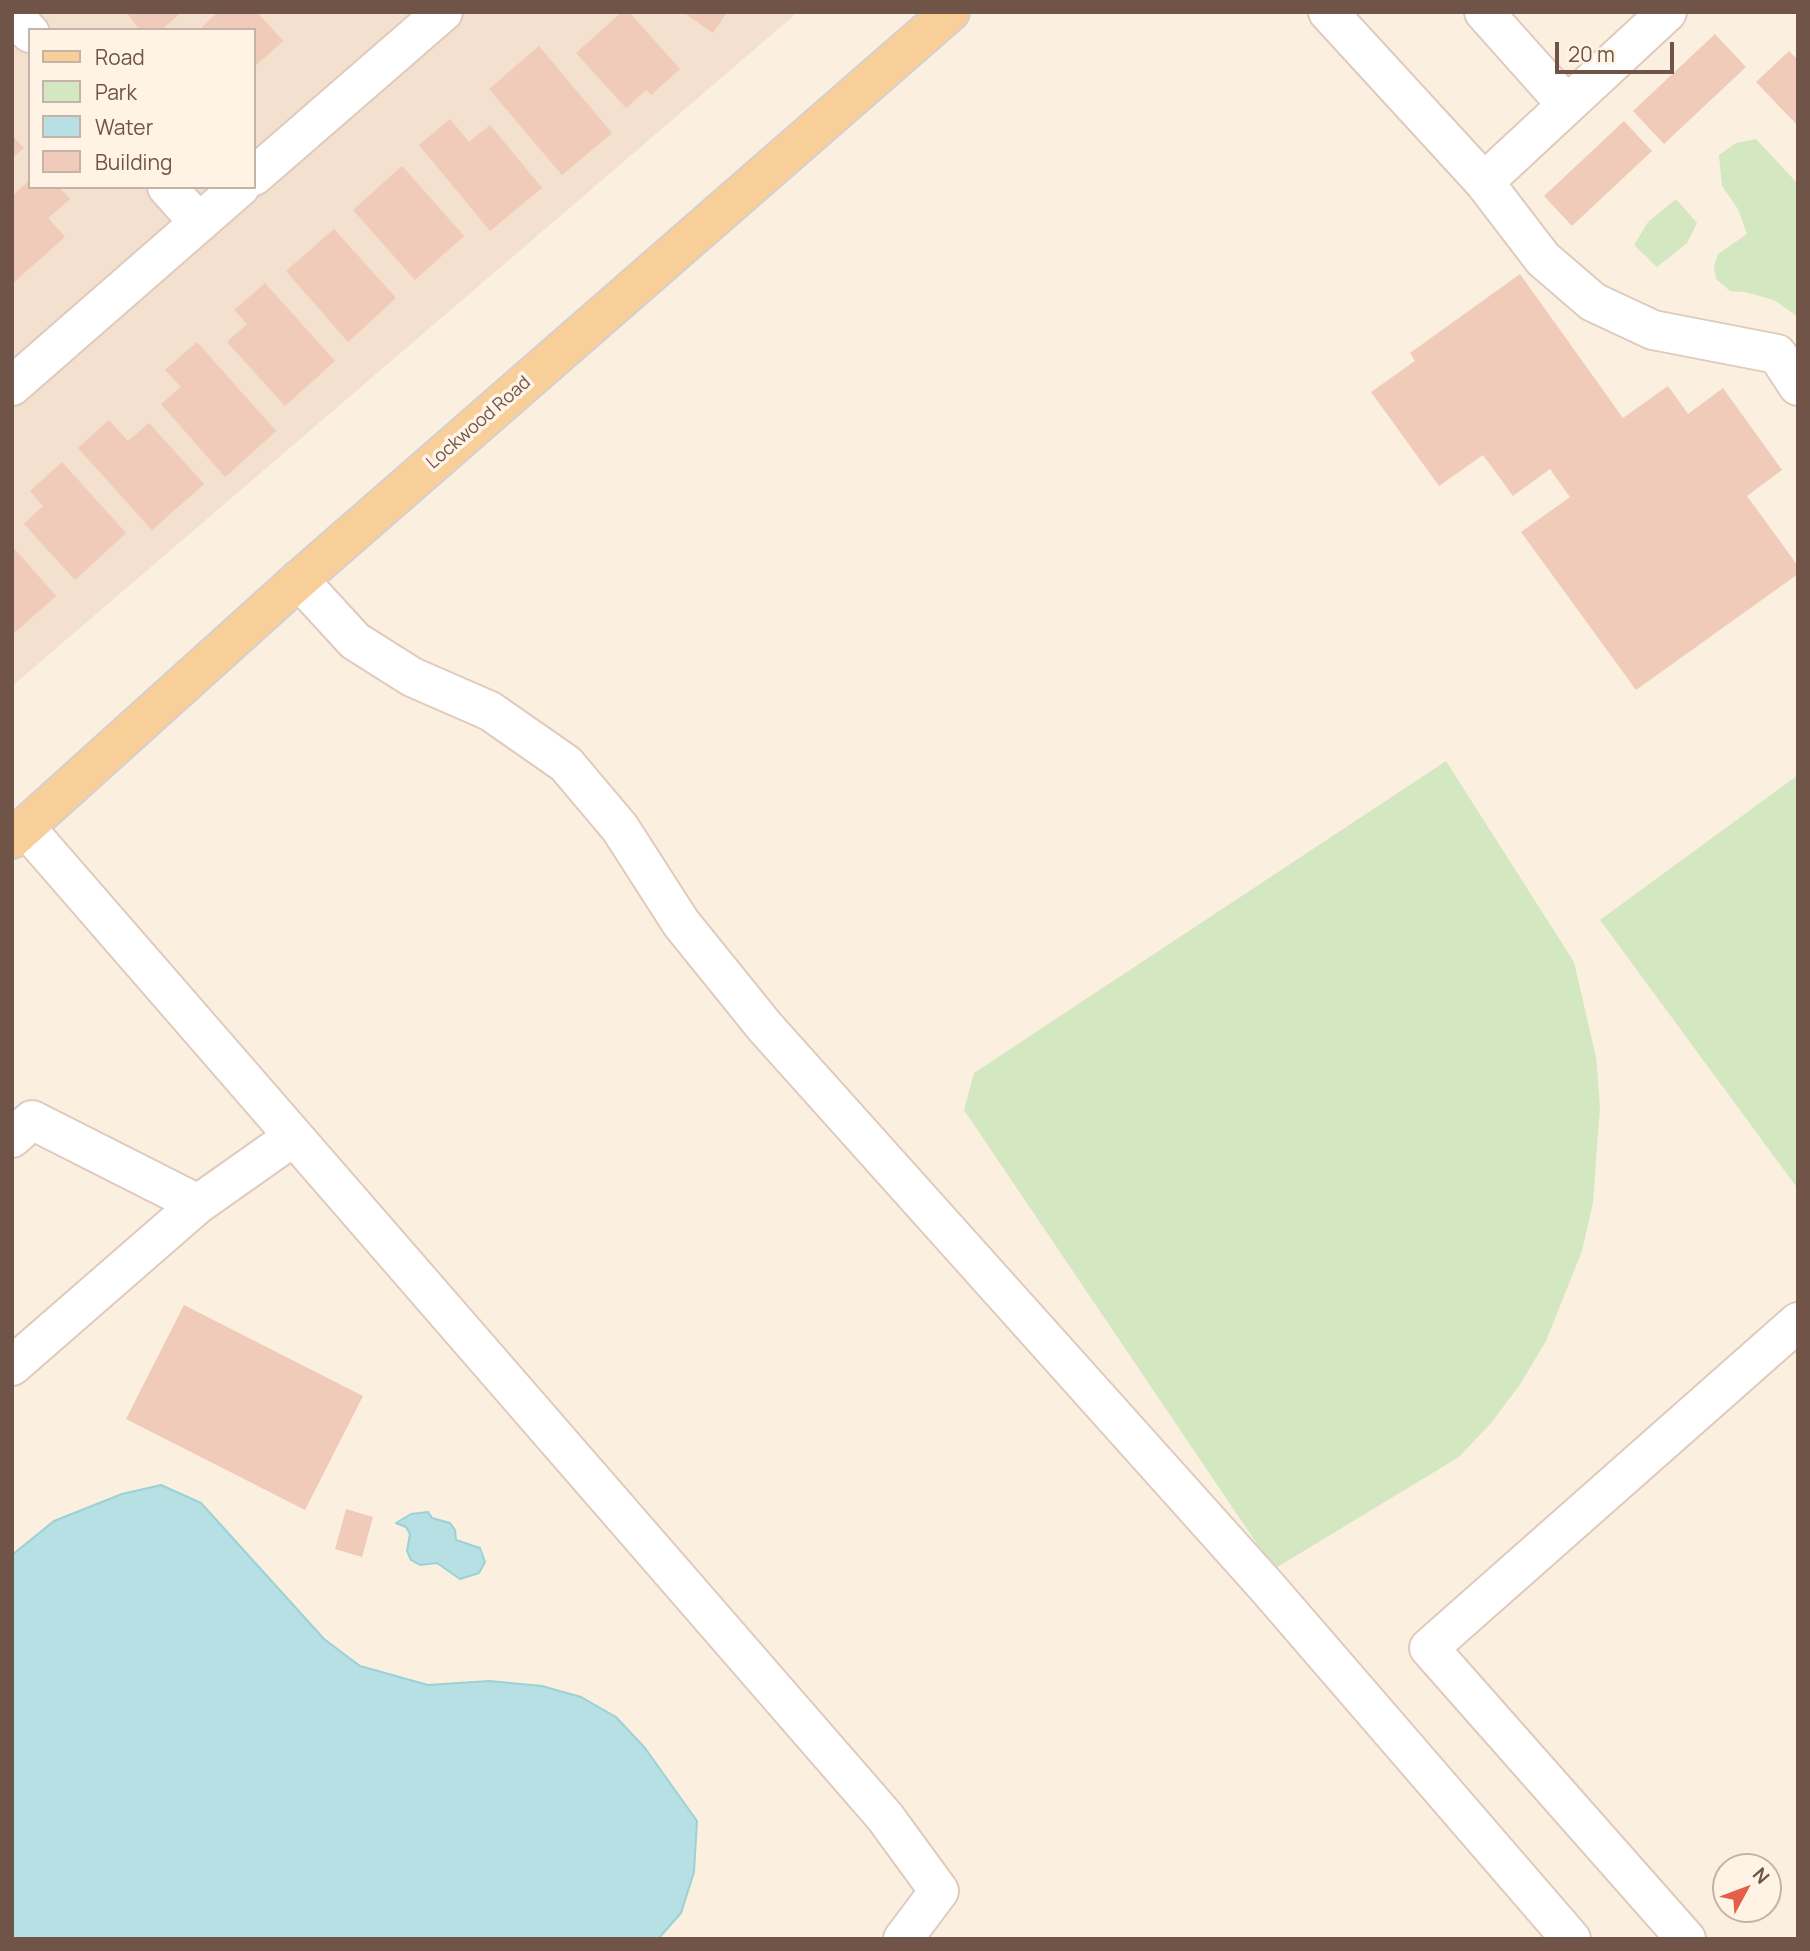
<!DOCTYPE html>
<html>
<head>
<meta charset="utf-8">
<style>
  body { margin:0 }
  #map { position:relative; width:1810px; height:1951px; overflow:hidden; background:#fbefe0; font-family:Manrope,sans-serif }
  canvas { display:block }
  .frame { position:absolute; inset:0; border:14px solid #715448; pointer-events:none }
  .legend { position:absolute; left:28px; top:28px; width:228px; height:161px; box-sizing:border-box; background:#fff3e6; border:2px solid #c6b3a7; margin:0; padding:9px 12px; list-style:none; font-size:21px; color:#715448 }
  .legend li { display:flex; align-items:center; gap:14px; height:35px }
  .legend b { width:35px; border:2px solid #c6b3a7 }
  .north { position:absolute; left:1712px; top:1853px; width:70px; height:70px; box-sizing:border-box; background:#fff3e6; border:2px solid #c6b3a7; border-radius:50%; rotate:49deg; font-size:19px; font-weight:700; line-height:28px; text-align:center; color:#715448 }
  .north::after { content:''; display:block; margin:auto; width:24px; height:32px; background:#e35f47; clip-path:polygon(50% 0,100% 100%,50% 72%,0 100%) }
  .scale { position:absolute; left:1555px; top:42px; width:119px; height:32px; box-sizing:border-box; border:4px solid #715448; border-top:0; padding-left:9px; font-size:21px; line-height:24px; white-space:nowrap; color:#715448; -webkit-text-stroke:5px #fff3e6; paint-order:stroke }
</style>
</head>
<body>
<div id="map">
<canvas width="1810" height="1951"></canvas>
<div class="frame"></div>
<ul class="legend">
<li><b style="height:9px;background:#f9cf99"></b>Road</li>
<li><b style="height:19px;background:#d3e8c0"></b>Park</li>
<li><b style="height:19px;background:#b6e0e4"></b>Water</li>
<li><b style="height:19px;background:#f0cbb9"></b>Building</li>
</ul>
<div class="north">N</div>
<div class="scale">20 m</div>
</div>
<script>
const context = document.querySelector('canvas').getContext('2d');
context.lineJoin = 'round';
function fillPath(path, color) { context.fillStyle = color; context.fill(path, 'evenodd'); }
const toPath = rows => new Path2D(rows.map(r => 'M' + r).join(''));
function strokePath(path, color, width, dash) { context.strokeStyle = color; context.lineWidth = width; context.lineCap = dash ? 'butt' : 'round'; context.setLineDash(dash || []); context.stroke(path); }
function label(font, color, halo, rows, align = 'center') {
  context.font = font + ' Manrope,sans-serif'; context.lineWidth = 7; context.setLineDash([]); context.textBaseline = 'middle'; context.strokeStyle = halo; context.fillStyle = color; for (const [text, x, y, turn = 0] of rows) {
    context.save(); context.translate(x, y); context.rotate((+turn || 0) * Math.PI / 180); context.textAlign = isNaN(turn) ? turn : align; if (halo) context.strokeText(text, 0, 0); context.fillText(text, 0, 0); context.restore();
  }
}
const residential = toPath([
  [12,12,798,12,12,686],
  [30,30,254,30,254,187,30,187]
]);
const green = toPath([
  [1756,139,1798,184,1798,317,1774,300,1745,292,1730,291,1716,279,1714,266,1718,254,1747,234,1738,209,1722,186,1719,155,1736,143],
  [1676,199,1697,223,1687,243,1657,267,1634,245,1648,222],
  [1446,761,1574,962,1596,1057,1600,1106,1593,1203,1582,1251,1546,1341,1521,1383,1492,1422,1459,1457,1274,1569,964,1110,974,1073],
  [1798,775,1798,1189,1600,920]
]);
const water = toPath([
  [161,1485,201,1503,324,1639,360,1666,428,1685,489,1681,542,1686,581,1697,616,1717,645,1748,697,1821,694,1872,681,1913,658,1939,12,1939,12,1555,54,1521,122,1494,161,1485],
  [428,1512,432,1518,450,1523,455,1530,456,1540,480,1548,485,1562,479,1573,460,1579,437,1563,420,1565,411,1560,407,1551,410,1534,406,1527,396,1523,411,1514,428,1512]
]);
const building = toPath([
  [126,12,182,12,161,30,140,30],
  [218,12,257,12,283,41,254,67,254,30,199,30],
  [622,12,629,12,680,69,651,95,646,90,626,108,576,53],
  [683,12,727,12,713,33],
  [1715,34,1746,67,1664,144,1633,111],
  [539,46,612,133,562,175,489,89],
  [1789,51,1798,60,1798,126,1756,82],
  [450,119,469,142,490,125,542,188,490,231,419,145],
  [1624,121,1652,151,1572,226,1544,196],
  [12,135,24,148,12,158],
  [402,166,464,236,415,280,353,210],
  [30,180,30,187,59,187,70,199,48,218,65,237,12,284,12,196],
  [334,229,396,298,348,342,286,271],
  [1520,274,1623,418,1668,386,1688,414,1723,388,1782,470,1747,496,1798,566,1798,574,1636,690,1521,532,1570,497,1550,469,1513,496,1483,455,1439,486,1371,392,1415,361,1410,353],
  [265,283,335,361,285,406,227,342,247,324,234,310],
  [197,342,276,431,225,477,161,404,181,387,165,370],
  [109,420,128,441,149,423,204,484,152,530,78,448],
  [62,462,126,533,75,580,24,524,43,506,30,491],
  [12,546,56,596,12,635],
  [184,1305,363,1396,305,1510,126,1419],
  [346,1509,373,1517,362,1557,335,1549]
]);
const minor = toPath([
  [1328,12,1484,182,1543,259,1593,302,1653,330,1777,354,1798,386],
  [1484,12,1567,105],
  [12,14,30,33],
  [254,176,443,12],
  [1484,182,1667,12],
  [167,187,199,223],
  [12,386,240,187],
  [299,580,355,641,412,677,490,711,566,764,620,828,681,923,765,1027,1267,1587,1571,1939],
  [25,827,885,1817,939,1891,903,1939],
  [12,1138,32,1120,198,1204,293,1137],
  [12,1366,198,1204],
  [1686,1939,1429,1648,1798,1322]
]);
const major = toPath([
  [12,839,299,580,950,12]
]);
const streetNames = [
  ["Lockwood Road",479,423,-41]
];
fillPath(residential, '#f3e0cf');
fillPath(green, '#d3e8c0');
fillPath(water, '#b6e0e4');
strokePath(water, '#9cd1d5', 2);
fillPath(building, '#f0cbb9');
strokePath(minor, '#dfcbbd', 42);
strokePath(major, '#d7cfcc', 42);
strokePath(minor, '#fff', 38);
strokePath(major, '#f9cf99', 38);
label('18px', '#715448', '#fff3e6', streetNames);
</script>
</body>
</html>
